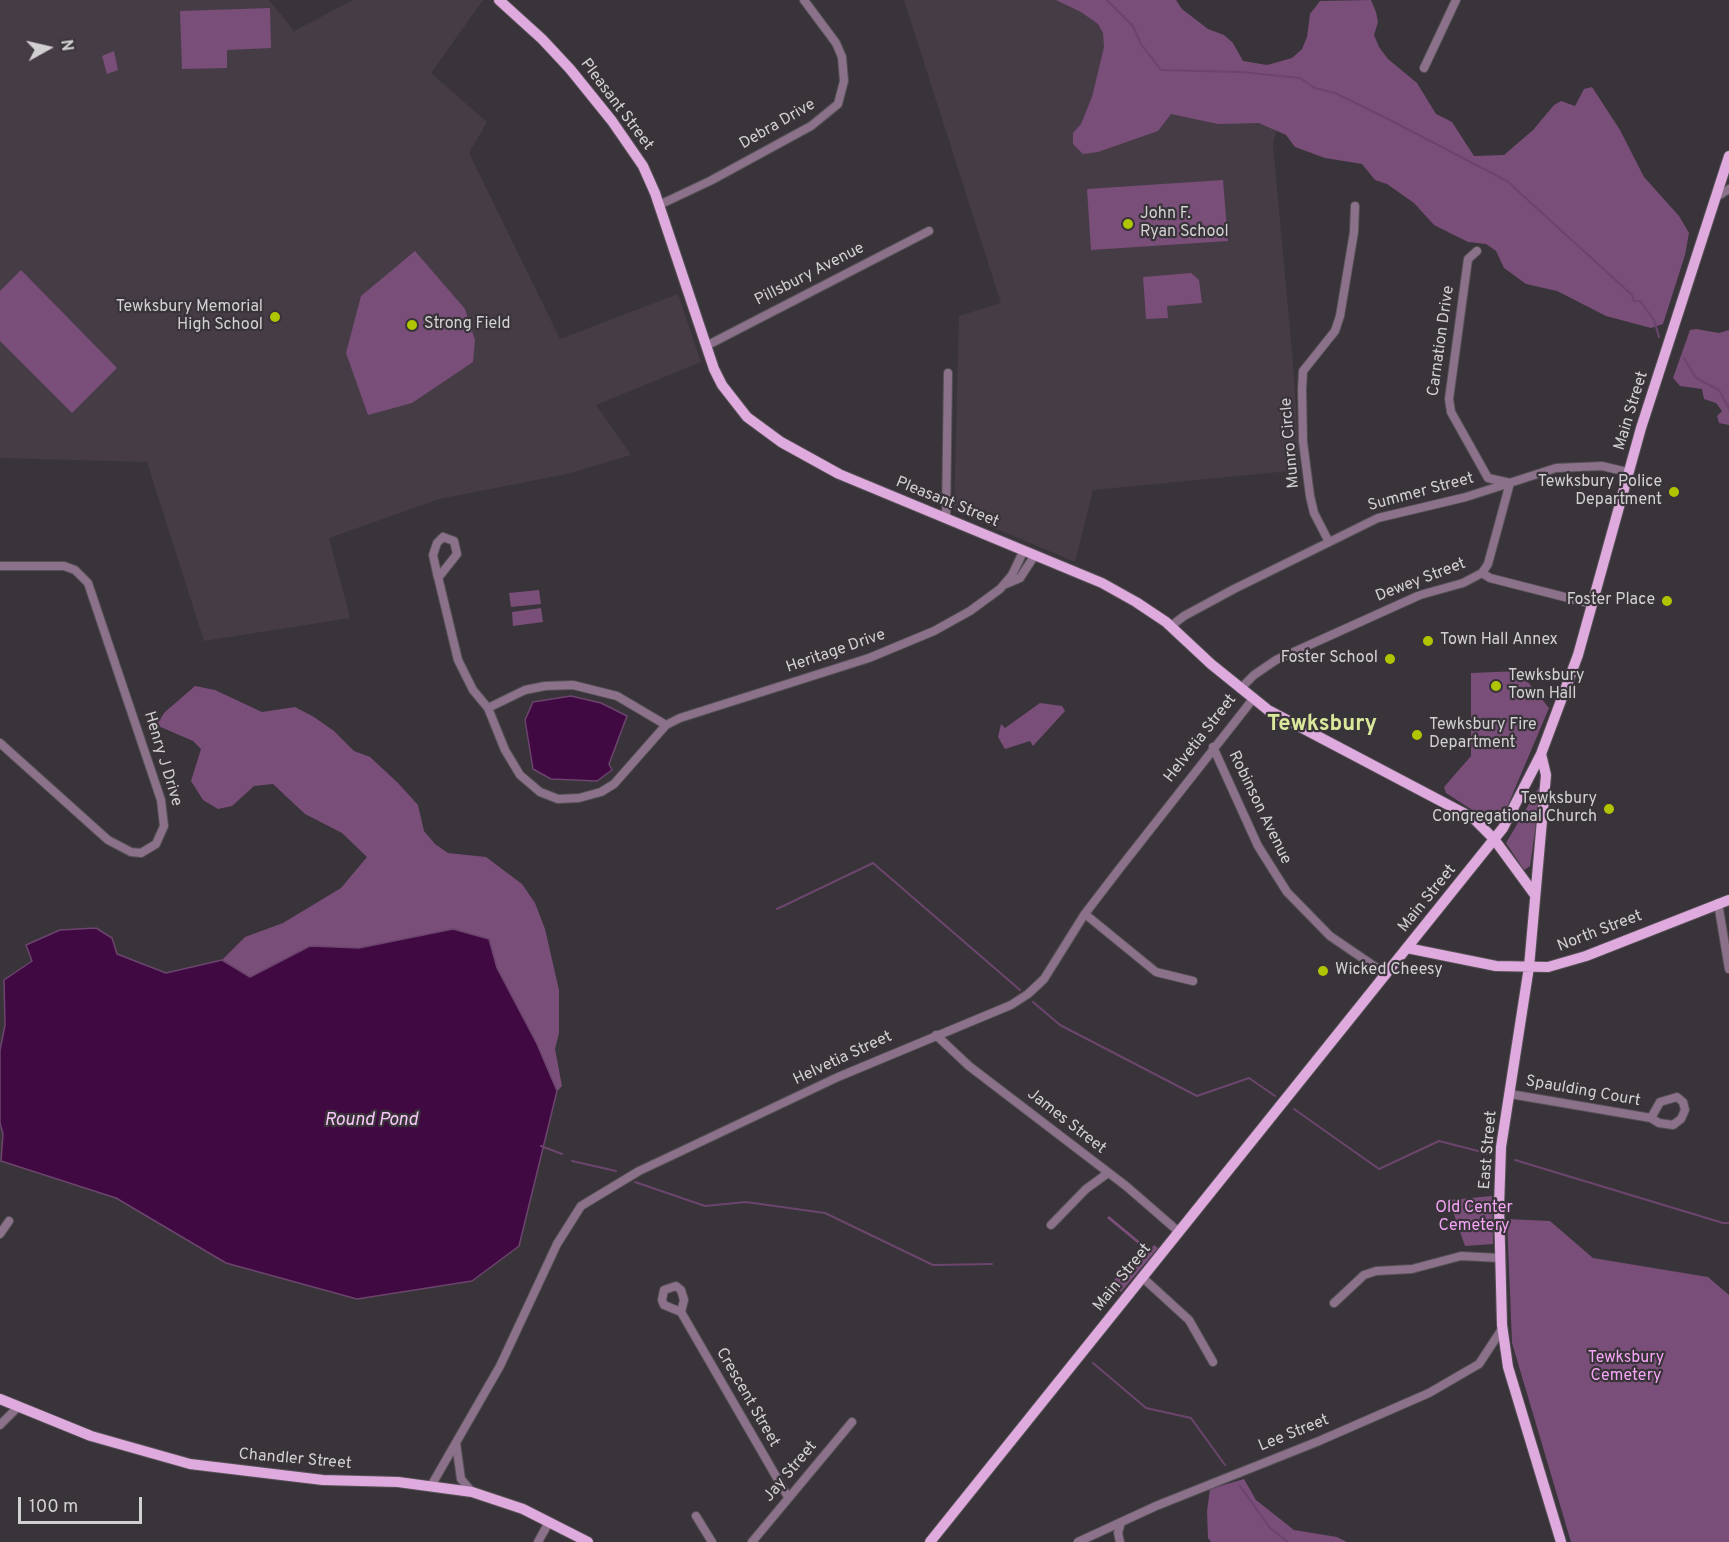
<!DOCTYPE html>
<html>
<head>
<meta charset="utf-8">
<style>
  body { margin:0 }
  #map { position:relative; width:1729px; height:1542px; overflow:hidden; background:#393439; font-family:Overpass,sans-serif }
  canvas { display:block }
  .north { position:absolute; left:18px; top:18px; width:60px; height:60px; -webkit-text-stroke:4px #393439; paint-order:stroke; rotate:82deg; font-size:16px; font-weight:700; line-height:24px; text-align:center; color:#d3d0d3 }
  .north::after { content:''; display:block; margin:auto; width:21px; height:27px; background:#d3d0d3; clip-path:polygon(50% 0,100% 100%,50% 72%,0 100%) }
  .scale { position:absolute; left:18px; top:1497px; width:124px; height:27px; box-sizing:border-box; border:3px solid #d3d0d3; border-top:0; padding-left:8px; font-size:18px; line-height:21px; white-space:nowrap; color:#d3d0d3; -webkit-text-stroke:4px #393439; paint-order:stroke }
</style>
</head>
<body>
<div id="map">
<canvas width="1729" height="1542"></canvas>
<div class="north">N</div>
<div class="scale">100 m</div>
</div>
<script>
const context = document.querySelector('canvas').getContext('2d');
context.lineJoin = 'round';
function fillPath(path, color) { context.fillStyle = color; context.fill(path, 'evenodd'); }
const toPath = rows => new Path2D(rows.map(r => 'M' + r).join(''));
function strokePath(path, color, width, dash) { context.strokeStyle = color; context.lineWidth = width; context.lineCap = dash ? 'butt' : 'round'; context.setLineDash(dash || []); context.stroke(path); }
function label(font, color, halo, rows, align = 'center') {
  context.font = font + ' Overpass,sans-serif'; context.lineWidth = 4.5; context.setLineDash([]); context.textBaseline = 'middle'; context.strokeStyle = halo; context.fillStyle = color; for (const [text, x, y, turn = 0] of rows) {
    context.save(); context.translate(x, y); context.rotate((+turn || 0) * Math.PI / 180); context.textAlign = isNaN(turn) ? turn : align; if (halo) context.strokeText(text, 0, 0); context.fillText(text, 0, 0); context.restore();
  }
}
const built = toPath([
  [0,0,269,0,294,31,353,0,483,0,431,73,487,122,469,153,560,339,678,294,701,362,596,405,631,455,567,474,439,499,329,538,350,618,204,641,147,462,0,458],
  [904,0,1094,0,1289,80,1273,144,1293,363,1300,470,1093,490,1075,562,954,511,959,316,1001,303]
]);
const green = toPath([
  [1056,0,1176,0,1182,9,1208,29,1224,35,1233,43,1243,61,1267,65,1292,58,1302,49,1307,37,1310,14,1320,1,1371,0,1376,12,1378,22,1374,35,1379,47,1388,59,1417,83,1436,114,1452,122,1474,156,1504,155,1533,130,1554,105,1561,101,1575,106,1584,89,1592,87,1620,130,1644,177,1679,216,1689,233,1685,255,1663,324,1651,328,1606,316,1557,291,1526,284,1504,268,1496,251,1486,244,1468,242,1434,225,1414,203,1387,184,1375,180,1362,164,1325,158,1295,147,1286,135,1259,123,1218,124,1171,114,1158,131,1098,152,1083,154,1073,144,1073,133,1081,124,1092,97,1104,47,1103,33,1098,24,1081,12],
  [270,8,271,48,227,50,227,68,182,69,180,11],
  [114,51,118,70,107,74,102,56],
  [1223,180,1228,241,1091,250,1087,189],
  [415,251,465,309,475,340,473,362,412,403,368,415,346,353,361,296],
  [21,270,117,368,72,413,0,341,0,291],
  [1191,273,1199,280,1202,303,1167,306,1168,318,1146,319,1143,277],
  [1696,329,1719,333,1729,330,1729,425,1719,423,1717,416,1722,411,1716,403,1704,399,1702,389,1680,386,1673,378,1690,330],
  [539,590,541,604,511,607,509,593],
  [541,608,543,622,513,626,512,612],
  [1519,671,1549,708,1508,805,1495,817,1483,817,1446,793,1444,787,1471,756,1471,673],
  [195,686,215,690,262,712,295,707,314,717,334,731,354,751,370,757,398,783,418,805,424,831,435,844,448,853,486,857,522,884,535,903,545,929,559,990,559,1033,555,1049,562,1086,557,1091,537,1044,250,977,222,960,245,937,283,923,341,888,367,857,342,833,305,814,273,784,254,786,232,806,218,809,203,800,191,781,201,749,193,741,156,725,165,712],
  [1040,703,1062,706,1065,711,1033,746,1030,741,1005,749,998,737,1001,724,1005,728],
  [1542,782,1530,866,1524,870,1506,843],
  [1492,1196,1493,1244,1465,1246,1449,1200],
  [1109,1216,1150,1250,1154,1245,1158,1248,1121,1292,1111,1284,1126,1265,1132,1270,1147,1251,1107,1218],
  [1507,1219,1550,1221,1593,1258,1708,1277,1729,1295,1729,1542,1571,1542,1512,1343],
  [1244,1479,1256,1500,1294,1530,1337,1537,1347,1542,1211,1542,1208,1538,1207,1511,1210,1489]
]);
const water = toPath([
  [571,696,601,703,627,716,609,764,612,770,597,781,551,779,533,769,525,720,533,702,571,696],
  [96,928,112,938,117,954,166,973,222,960,250,977,310,946,359,948,453,929,489,939,497,968,537,1044,557,1091,519,1246,472,1281,357,1299,226,1263,116,1198,1,1161,3,1134,0,1123,0,1050,5,1025,4,980,32,961,26,945,60,930,96,928]
]);
const stream = toPath([
  [1107,0,1133,26,1141,44,1161,70,1241,72,1300,78,1315,88,1335,93,1388,119,1507,181,1632,295,1634,301,1640,301,1654,320,1659,337],
  [1684,358,1696,378,1719,390,1729,409],
  [777,909,873,863,1020,990],
  [1033,1002,1060,1025,1197,1096,1249,1078,1275,1096],
  [1294,1109,1379,1169,1439,1141,1490,1154],
  [541,1146,562,1154],
  [1515,1160,1723,1223,1729,1223],
  [572,1161,616,1171],
  [635,1182,705,1206,746,1202,825,1213,933,1265,992,1264],
  [1093,1363,1146,1408,1191,1418,1225,1465],
  [1240,1486,1270,1528,1288,1542]
]);
const minor = toPath([
  [1424,68,1456,0],
  [1718,196,1729,189],
  [659,205,710,181,811,126,838,104,844,81,842,57,836,43,804,0],
  [1477,251,1468,259,1449,399,1451,412,1488,478,1510,483,1488,564,1482,573],
  [706,346,929,231],
  [946,518,948,373],
  [443,537,454,541,457,554,438,578,433,555,437,543,443,537],
  [1329,542,1314,513,1310,496,1303,442,1302,389,1303,371,1335,331,1340,316,1354,232,1355,206],
  [0,566,64,566,75,570,88,583,161,800,164,826,156,844,141,853,131,852,108,840,0,743],
  [439,581,458,660,473,690,488,708],
  [1006,584,1020,578,1035,555],
  [1171,626,1184,616,1234,589,1378,518,1466,497,1556,468,1602,466,1623,471,1628,475],
  [1240,689,1254,675,1276,660,1420,595,1463,583,1482,573,1490,578,1592,604],
  [666,725,614,784,601,792,579,798,558,799,540,792,520,775,505,750,488,708,525,690,545,686,573,685,617,696,666,725,680,718,869,658,934,631,970,611,1000,589,1012,575,1024,550],
  [1213,747,1258,846,1287,892,1330,936,1377,968,1384,976],
  [1718,903,1729,969],
  [1085,914,1156,972,1193,981],
  [936,1035,969,1066,1126,1186,1179,1232],
  [1510,1094,1651,1118,1659,1123,1673,1125,1681,1119,1685,1110,1683,1102,1677,1097,1660,1102,1651,1118],
  [1051,1225,1086,1189,1108,1173],
  [0,1234,9,1221],
  [1143,1278,1189,1320,1213,1362],
  [1334,1303,1364,1275,1376,1271,1412,1269,1461,1256,1500,1258],
  [681,1312,664,1305,662,1300,664,1290,676,1286,681,1290,684,1300,681,1312,788,1497],
  [0,1425,17,1408],
  [456,1443,461,1479,472,1492],
  [431,1486,500,1366,557,1244,581,1206,639,1171,673,1155,838,1077,1011,1005,1028,994,1044,979,1084,915,1120,868,1253,699],
  [696,1516,712,1542],
  [538,1542,549,1522],
  [752,1542,852,1422],
  [1078,1542,1156,1506,1319,1441,1429,1393,1479,1364,1502,1329],
  [1120,1542,1118,1533,1121,1522]
]);
const major = toPath([
  [499,0,542,39,570,69,612,121,643,166,655,193,714,369,722,385,747,417,781,442,839,474,1102,583,1136,602,1166,622,1211,664,1268,710,1473,818,1494,839,1535,895],
  [1541,754,1546,775,1529,967,1501,1147,1499,1207,1502,1325,1508,1367,1561,1542],
  [1407,948,1496,966,1548,967,1586,956,1729,900],
  [0,1399,91,1436,190,1464,323,1480,398,1482,472,1492,523,1509,588,1542],
  [930,1542,1503,828,1541,754,1578,655,1641,428,1729,156]
]);
const markers = [
  [1128,224,6,"#b0c500"],
  [275,317,6,"#b0c500"],
  [412,325,6,"#b0c500"],
  [1674,492,6,"#b0c500"],
  [1667,601,6,"#b0c500"],
  [1428,641,6,"#b0c500"],
  [1390,659,6,"#b0c500"],
  [1496,686,6,"#b0c500"],
  [1417,735,6,"#b0c500"],
  [1609,809,6,"#b0c500"],
  [1323,971,6,"#b0c500"]
];
const streetNames = [
  ["Pleasant Street",616,105,53],
  ["Debra Drive",778,125,-30],
  ["Pillsbury Avenue",810,275,-27],
  ["Carnation Drive",1442,341,-82],
  ["Main Street",1632,411,-73],
  ["Munro Circle",1291,443,-95],
  ["Summer Street",1421,493,-15],
  ["Pleasant Street",947,503,22],
  ["Dewey Street",1421,581,-21],
  ["Heritage Drive",836,652,-19],
  ["Helvetia Street",1201,739,-52],
  ["Henry J Drive",162,759,73],
  ["Robinson Avenue",1259,808,64],
  ["Main Street",1428,899,-51],
  ["North Street",1600,932,-21],
  ["Helvetia Street",843,1059,-25],
  ["Spaulding Court",1583,1092,10],
  ["James Street",1066,1122,38],
  ["East Street",1489,1150,-85],
  ["Main Street",1123,1278,-51],
  ["Crescent Street",747,1398,60],
  ["Lee Street",1294,1434,-22],
  ["Chandler Street",295,1460,5],
  ["Jay Street",791,1472,-50]
];
const poiNames = [
  ["John F.",1140,215],
  ["Ryan School",1140,233],
  ["Tewksbury Memorial",263,308,"right"],
  ["High School",263,326,"right"],
  ["Strong Field",424,325],
  ["Tewksbury Police",1662,483,"right"],
  ["Department",1662,501,"right"],
  ["Foster Place",1655,601,"right"],
  ["Town Hall Annex",1440,641],
  ["Foster School",1378,659,"right"],
  ["Tewksbury",1508,677],
  ["Town Hall",1508,695],
  ["Tewksbury Fire",1429,726],
  ["Department",1429,744],
  ["Tewksbury",1597,800,"right"],
  ["Congregational Church",1597,818,"right"],
  ["Wicked Cheesy",1335,971]
];
const parkNames = [
  ["Old Center",1474,1209],
  ["Cemetery",1474,1227],
  ["Tewksbury",1626,1359],
  ["Cemetery",1626,1377]
];
const waterNames = [
  ["Round Pond",371,1121]
];
const districtNames = [
  ["Tewksbury",1322,726]
];
fillPath(built, '#463c46');
fillPath(green, '#794e79');
fillPath(water, '#400942');
strokePath(water, '#6c456e', 1.5);
strokePath(stream, '#6c456e', 2);
strokePath(minor, '#555055', 10);
strokePath(major, '#555055', 12);
strokePath(minor, '#8b718a', 8);
strokePath(major, '#dfaade', 10);
for (const [x, y, r, color] of markers) { const dot = new Path2D(); dot.arc(x, y, r, 0, 2 * Math.PI); context.fillStyle = color; context.fill(dot); strokePath(dot, '#393439', 2); }
label('16px', '#d3d0d3', '#393439', streetNames);
label('16px', '#d3d0d3', '#393439', poiNames, 'left');
label('16px', '#f6a5f6', '#393439', parkNames);
label('italic 18px', '#f9c7f8', '#393439', waterNames);
label('bold 22px', '#dae89b', '#393439', districtNames);
</script>
</body>
</html>
